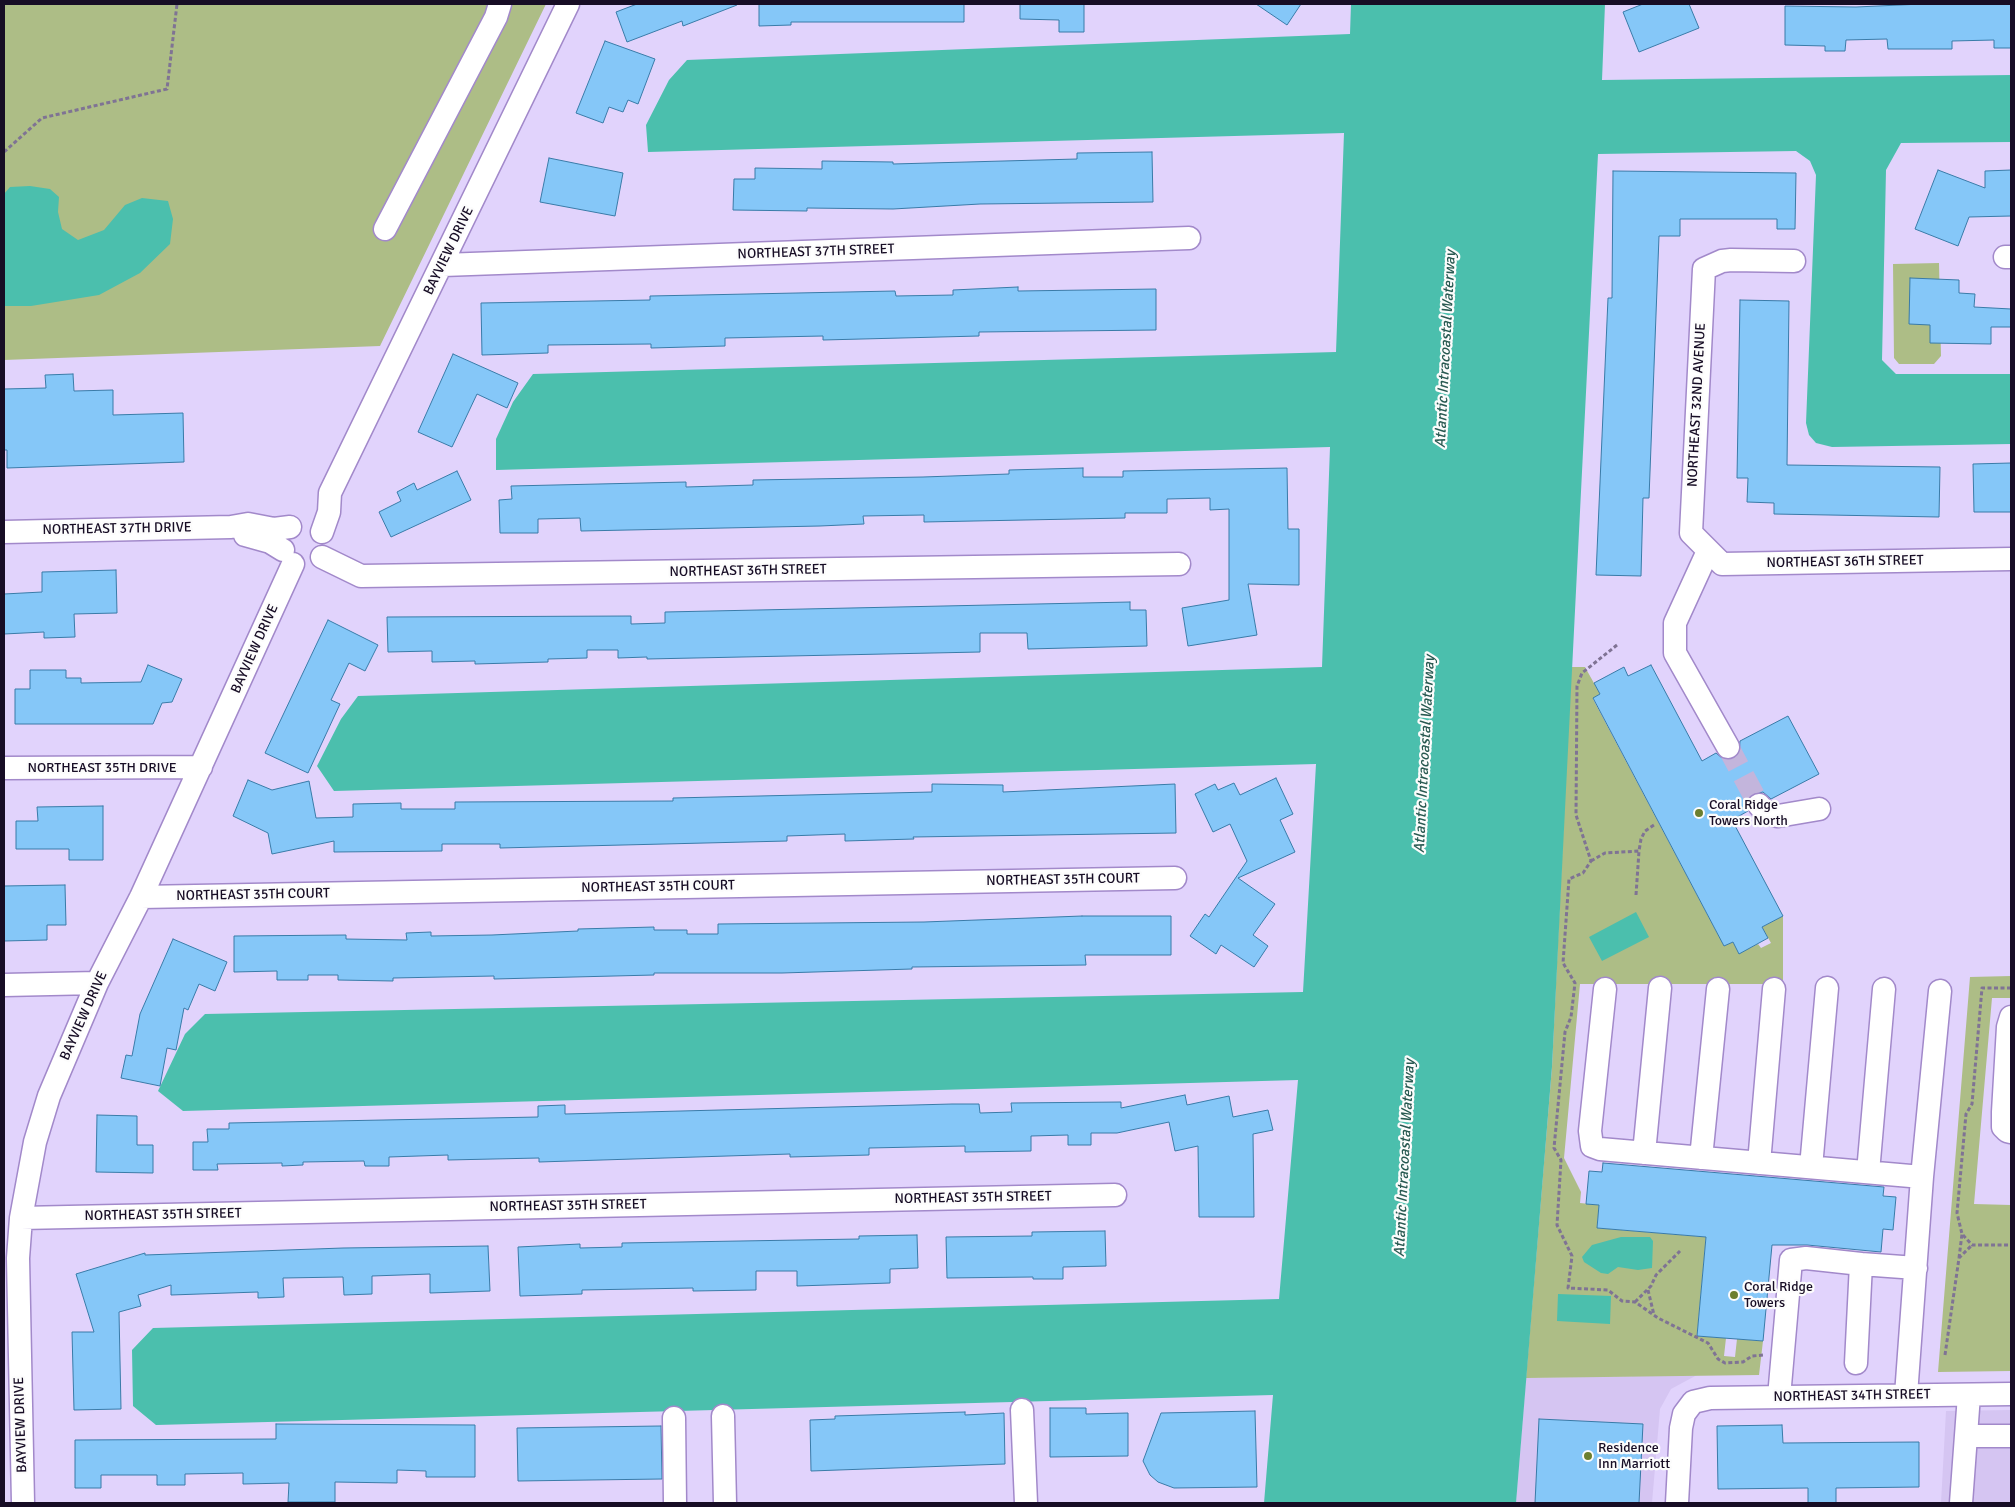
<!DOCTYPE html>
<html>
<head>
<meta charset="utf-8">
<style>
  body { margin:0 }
  #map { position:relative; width:2015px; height:1507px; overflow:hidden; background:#e1d3fc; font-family:Signika,sans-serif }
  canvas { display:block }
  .frame { position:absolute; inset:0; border:5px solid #170d25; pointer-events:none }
</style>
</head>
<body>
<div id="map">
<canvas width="2015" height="1507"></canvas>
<div class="frame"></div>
</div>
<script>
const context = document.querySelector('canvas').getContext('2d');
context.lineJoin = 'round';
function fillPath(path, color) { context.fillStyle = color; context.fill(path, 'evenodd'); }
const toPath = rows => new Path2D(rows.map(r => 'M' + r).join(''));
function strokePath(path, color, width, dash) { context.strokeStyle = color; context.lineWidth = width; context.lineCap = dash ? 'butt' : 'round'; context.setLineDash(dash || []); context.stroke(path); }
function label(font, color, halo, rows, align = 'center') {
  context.font = font + ' Signika,sans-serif'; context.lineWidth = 4.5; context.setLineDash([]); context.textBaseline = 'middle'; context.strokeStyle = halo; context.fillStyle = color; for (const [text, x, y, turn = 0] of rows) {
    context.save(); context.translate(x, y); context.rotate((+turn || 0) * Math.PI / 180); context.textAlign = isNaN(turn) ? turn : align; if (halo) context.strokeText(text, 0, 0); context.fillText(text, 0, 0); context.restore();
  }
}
const built = toPath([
  [1697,1375,1671,1389,1660,1409,1652,1503,1516,1503,1526,1378],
  [2011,1410,2011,1503,1941,1503,1946,1411]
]);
const green = toPath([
  [4,4,546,4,380,346,4,360],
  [1939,263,1941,356,1934,364,1899,364,1894,358,1893,264],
  [1571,667,1585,667,1600,694,1593,699,1724,946,1733,942,1739,953,1758,944,1761,948,1771,943,1762,927,1783,916,1783,984,1580,984,1564,1158,1581,1192,1580,1203,1599,1205,1597,1228,1706,1237,1697,1336,1726,1338,1724,1356,1735,1357,1737,1339,1763,1341,1759,1375,1526,1378,1552,1067],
  [2011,976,2011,998,1992,998,1974,1204,2011,1205,2011,1371,1938,1372,1970,977]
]);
const water = toPath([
  [1351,4,1605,4,1602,80,2011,75,2011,142,1901,143,1886,170,1882,360,1896,374,2011,374,2011,444,1832,447,1816,443,1809,435,1806,423,1816,175,1810,161,1796,151,1598,154,1552,1067,1516,1503,1264,1503,1273,1395,156,1425,133,1406,132,1350,153,1328,1279,1299,1298,1080,183,1111,158,1091,185,1034,205,1014,1303,992,1316,764,334,791,317,766,341,719,358,696,1322,667,1330,447,496,470,496,439,513,402,533,374,1336,352,1344,133,648,152,646,125,669,80,687,60,1350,34],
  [30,186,50,189,59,197,58,212,62,229,78,240,104,230,125,205,142,198,168,201,173,219,170,244,140,273,99,295,31,306,4,306,4,194,10,187],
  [1636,912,1649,937,1602,961,1589,937],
  [1621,1237,1650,1237,1653,1241,1652,1268,1638,1270,1618,1267,1608,1274,1601,1273,1584,1262,1582,1257,1592,1245],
  [1558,1294,1611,1296,1610,1324,1557,1321]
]);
const building = toPath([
  [637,4,737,4,737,5,683,26,682,21,627,42,616,12,637,4],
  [759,4,964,4,964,22,791,22,791,25,759,26,759,4],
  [1020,4,1084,4,1084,32,1059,32,1059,20,1020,19,1020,4],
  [1256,4,1301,4,1287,25,1256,4],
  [1643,4,1689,4,1699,28,1639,52,1623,12,1643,4],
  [1922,4,2011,4,2011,48,1994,48,1994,40,1952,41,1952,49,1888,49,1887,39,1846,40,1845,51,1825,51,1825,46,1785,45,1785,6,1856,7,1922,4],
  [605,41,655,59,638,104,628,100,623,112,609,107,603,123,576,113,605,41],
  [1152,152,1153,202,980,204,893,209,807,208,807,211,733,210,734,179,755,179,755,168,822,169,822,161,893,162,893,164,1077,159,1077,153,1152,152],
  [549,158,623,173,615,216,540,202,549,158],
  [1938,170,1985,188,1985,171,2011,170,2011,216,1969,217,1958,246,1915,229,1938,170],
  [1613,171,1796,173,1795,229,1777,229,1777,219,1680,219,1680,236,1659,236,1649,498,1643,498,1641,576,1596,575,1608,298,1612,298,1613,171],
  [1910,278,1959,280,1959,293,1975,294,1974,307,2011,309,2011,327,1991,327,1991,344,1930,343,1930,325,1909,324,1910,278],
  [1018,287,1018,291,1156,289,1156,330,979,332,979,336,823,340,823,336,725,338,725,346,651,348,651,344,548,345,548,353,482,355,481,303,650,300,650,296,895,291,896,296,953,295,953,290,1018,287],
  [1740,300,1789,301,1787,465,1940,467,1939,517,1774,514,1774,503,1747,502,1748,478,1737,478,1740,300],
  [453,354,518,383,507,408,477,394,452,447,418,432,453,354],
  [73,374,74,391,113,390,113,415,183,413,184,462,7,468,7,450,4,450,4,389,46,388,45,375,73,374],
  [2011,463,2011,512,1974,512,1973,464,2011,463],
  [1083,468,1083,477,1123,477,1123,471,1287,468,1288,529,1299,529,1299,585,1248,584,1257,635,1188,646,1182,608,1229,600,1229,509,1210,510,1210,498,1167,499,1167,513,1125,513,1125,518,924,522,924,515,863,516,864,524,820,526,581,531,580,518,538,519,538,533,500,533,499,500,512,499,511,486,686,482,686,487,753,485,753,480,923,477,1009,474,1009,470,1083,468],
  [457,471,471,500,391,537,379,512,401,501,397,492,414,483,417,490,457,471],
  [116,570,117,613,74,614,75,637,44,638,44,632,4,634,4,594,42,592,42,572,116,570],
  [1130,602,1130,610,1146,610,1147,646,1028,649,1027,633,980,633,980,652,647,659,647,657,618,658,618,650,587,650,587,658,548,659,548,662,475,664,475,661,432,662,432,651,388,652,387,617,631,616,631,624,665,623,665,612,1130,602],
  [328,620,378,645,365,671,349,663,331,700,340,704,308,773,265,753,328,620],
  [148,665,182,679,172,702,162,703,153,724,15,724,15,689,30,689,30,670,66,670,66,678,81,678,81,683,141,682,148,665],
  [1651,665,1702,761,1716,753,1722,758,1734,759,1739,753,1740,741,1788,716,1819,774,1771,799,1763,792,1751,795,1746,801,1748,811,1732,820,1783,916,1762,927,1768,938,1739,954,1733,942,1724,946,1593,698,1600,694,1594,683,1624,667,1628,676,1651,665],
  [1276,778,1293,814,1280,820,1295,852,1238,878,1275,904,1253,935,1268,946,1254,967,1221,945,1216,954,1190,936,1205,914,1209,917,1247,861,1230,824,1213,832,1195,794,1215,784,1218,790,1234,783,1240,795,1276,778],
  [248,780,272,790,309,781,316,818,353,817,353,804,401,803,401,809,455,809,455,802,673,801,673,798,932,792,932,784,1003,785,1003,792,1175,784,1176,833,913,837,914,839,845,841,845,834,787,836,787,841,500,848,500,844,442,844,442,851,334,852,334,841,272,854,268,833,233,816,248,780],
  [103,806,103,860,69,860,69,849,16,849,16,821,38,821,37,807,103,806],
  [65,885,66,925,47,925,47,940,4,941,4,886,65,885],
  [1082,916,1171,916,1171,955,1085,955,1086,965,912,967,912,969,782,973,654,973,654,975,494,979,494,976,393,978,393,981,338,980,338,975,308,975,308,980,277,980,277,971,234,972,234,936,346,935,346,939,407,940,406,933,431,932,431,936,492,935,578,931,578,929,654,927,654,930,687,930,687,934,718,934,718,924,924,922,1082,916],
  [173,939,227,962,215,991,199,984,188,1010,184,1008,176,1050,167,1048,160,1086,121,1078,126,1055,132,1056,140,1014,173,939],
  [1185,1095,1187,1105,1229,1096,1233,1117,1268,1110,1273,1130,1253,1134,1254,1217,1199,1217,1198,1146,1175,1151,1169,1122,1117,1133,1091,1133,1091,1145,1068,1145,1068,1135,1031,1136,1031,1151,965,1152,965,1146,869,1148,869,1155,790,1157,790,1154,539,1162,539,1158,448,1160,448,1155,389,1157,389,1166,365,1166,364,1161,303,1162,303,1165,282,1166,282,1163,217,1164,218,1170,193,1170,193,1142,208,1142,207,1129,229,1129,229,1123,538,1117,538,1106,565,1105,565,1114,952,1104,979,1104,980,1113,1012,1112,1011,1103,1121,1102,1121,1108,1185,1095],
  [97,1115,137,1116,137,1145,153,1145,153,1173,96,1172,97,1115],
  [1603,1163,1884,1187,1883,1196,1896,1197,1893,1230,1883,1229,1881,1252,1807,1245,1772,1245,1763,1341,1697,1336,1706,1237,1597,1228,1599,1205,1586,1204,1589,1171,1602,1172,1603,1163],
  [1105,1231,1106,1266,1063,1267,1063,1279,1033,1279,1033,1277,947,1278,946,1237,1032,1236,1032,1232,1105,1231],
  [917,1235,918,1268,890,1269,890,1283,797,1286,797,1271,756,1271,756,1290,693,1291,693,1288,582,1290,582,1294,520,1296,518,1247,580,1244,580,1248,622,1247,622,1243,859,1239,859,1236,917,1235],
  [488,1246,490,1291,430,1293,430,1274,372,1276,372,1294,344,1295,343,1277,283,1278,284,1297,258,1298,258,1292,171,1295,171,1285,138,1295,141,1306,119,1312,121,1409,74,1410,72,1332,94,1332,76,1274,145,1253,145,1255,343,1248,488,1246],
  [1050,1408,1086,1408,1086,1414,1128,1413,1128,1456,1050,1457,1050,1408],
  [1255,1411,1257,1487,1174,1488,1158,1482,1150,1475,1143,1461,1161,1413,1255,1411],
  [965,1412,965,1415,1004,1413,1005,1464,811,1471,810,1420,835,1419,835,1416,965,1412],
  [1539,1419,1643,1424,1639,1503,1535,1503,1539,1419],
  [276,1424,475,1425,475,1477,426,1477,426,1471,397,1470,397,1483,335,1482,335,1502,288,1502,289,1483,243,1484,243,1473,185,1474,185,1485,157,1485,157,1475,101,1475,101,1488,75,1488,75,1440,276,1439,276,1424],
  [1782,1425,1783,1443,1919,1442,1919,1487,1836,1488,1836,1503,1808,1503,1808,1488,1718,1489,1717,1426,1782,1425],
  [661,1426,662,1479,518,1481,517,1428,661,1426]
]);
const minorTunnel = toPath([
  [1728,747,1759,805]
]);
const path = toPath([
  [4,152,42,118,167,89,177,4],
  [1617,645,1582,673,1577,686,1576,815,1591,861,1583,873,1569,879,1563,963,1575,983,1571,1017,1565,1032,1554,1148,1561,1160,1557,1225,1572,1256,1568,1288,1608,1290,1622,1301,1635,1302,1658,1318,1708,1343,1718,1359,1725,1363,1743,1362,1752,1356,1764,1355],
  [1591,861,1605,853,1639,851,1641,839,1645,831,1654,825],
  [1636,895,1639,851],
  [2011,988,1982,988,1972,1104,1966,1114,1957,1213,1962,1234,1972,1245,2011,1245],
  [1959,1258,1962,1234],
  [1648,1290,1654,1315],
  [1635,1302,1651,1286,1656,1275,1680,1251],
  [1945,1355,1959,1258,1972,1245]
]);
const minor = toPath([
  [385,229,496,17,500,4],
  [2005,257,2011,257],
  [1794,261,1731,260,1722,261,1704,269,1691,533,1722,564,2011,559],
  [443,265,1189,238],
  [4,532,231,527,248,524,274,529,290,527],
  [322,532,329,512,330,493,568,4],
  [245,535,270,542,283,550],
  [1708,551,1675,623,1675,653,1728,747],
  [322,557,361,576,1179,564],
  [4,768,201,767],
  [1759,805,1766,813,1778,816,1819,809],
  [141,897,1175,878],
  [4,985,97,983],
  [1605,989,1590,1131,1592,1146,1600,1149,1922,1177,1906,1395],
  [2011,1017,2008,1027,2003,1112,2003,1127,2007,1131,2011,1132],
  [1644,1153,1660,988],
  [1701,1158,1718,989],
  [1759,1163,1774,989],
  [1811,1167,1827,988],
  [1868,1172,1884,989],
  [1922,1177,1940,991],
  [21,1218,1115,1195],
  [1856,1363,1861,1264,1916,1268],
  [1779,1397,1791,1260,1806,1258,1861,1264],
  [1022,1410,1026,1503],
  [723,1416,725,1503],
  [674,1418,675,1503],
  [1966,1436,2011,1436],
  [23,1503,18,1258,21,1218,35,1142,49,1096,97,983,141,897,293,564],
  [1677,1503,1681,1428,1684,1414,1693,1402,1710,1398,2011,1394],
  [1961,1503,1969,1395]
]);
const markers = [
  [1699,813,5,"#6c7f2f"],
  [1734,1295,5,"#6c7f2f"],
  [1588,1456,5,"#6c7f2f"]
];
const streetNames = [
  ["BAYVIEW DRIVE",449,251,-64],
  ["NORTHEAST 37TH STREET",816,252,-2],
  ["NORTHEAST 32ND AVENUE",1697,405,-87],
  ["NORTHEAST 37TH DRIVE",117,529,-1],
  ["NORTHEAST 36TH STREET",1845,562,-1],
  ["NORTHEAST 36TH STREET",748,571,-1],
  ["BAYVIEW DRIVE",255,649,-66],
  ["NORTHEAST 35TH DRIVE",102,768],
  ["NORTHEAST 35TH COURT",1063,880,-1],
  ["NORTHEAST 35TH COURT",658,887,-1],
  ["NORTHEAST 35TH COURT",253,895,-1],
  ["BAYVIEW DRIVE",84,1016,-66],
  ["NORTHEAST 35TH STREET",973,1198,-1],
  ["NORTHEAST 35TH STREET",568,1206,-1],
  ["NORTHEAST 35TH STREET",163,1215,-1],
  ["NORTHEAST 34TH STREET",1852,1396,-1],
  ["BAYVIEW DRIVE",21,1425,-92]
];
const poiNames = [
  ["Coral Ridge",1709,805],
  ["Towers North",1709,821],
  ["Coral Ridge",1744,1287],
  ["Towers",1744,1303],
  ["Residence",1598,1448],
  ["Inn Marriott",1598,1464]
];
const waterNames = [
  ["Atlantic Intracoastal Waterway",1446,349,-87],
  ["Atlantic Intracoastal Waterway",1425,754,-87],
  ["Atlantic Intracoastal Waterway",1405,1158,-87]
];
fillPath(built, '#d5c5f2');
fillPath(green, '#adbd86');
fillPath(water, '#4bbfad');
fillPath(building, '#85c7f8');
strokePath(building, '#397ba8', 1);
strokePath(minorTunnel, '#c3b5dc', 22, [22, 11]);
strokePath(minor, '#a289ca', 25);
strokePath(path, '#7f7394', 3, [4, 2.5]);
strokePath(minor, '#fff', 22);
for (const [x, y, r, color] of markers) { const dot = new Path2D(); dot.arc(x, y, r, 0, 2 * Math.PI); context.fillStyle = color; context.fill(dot); strokePath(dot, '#fcfcfc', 2); }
label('14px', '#170d25', '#fcfcfc', streetNames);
label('14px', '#170d25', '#fcfcfc', poiNames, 'left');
label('italic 15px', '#285951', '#fcfcfc', waterNames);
</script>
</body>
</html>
